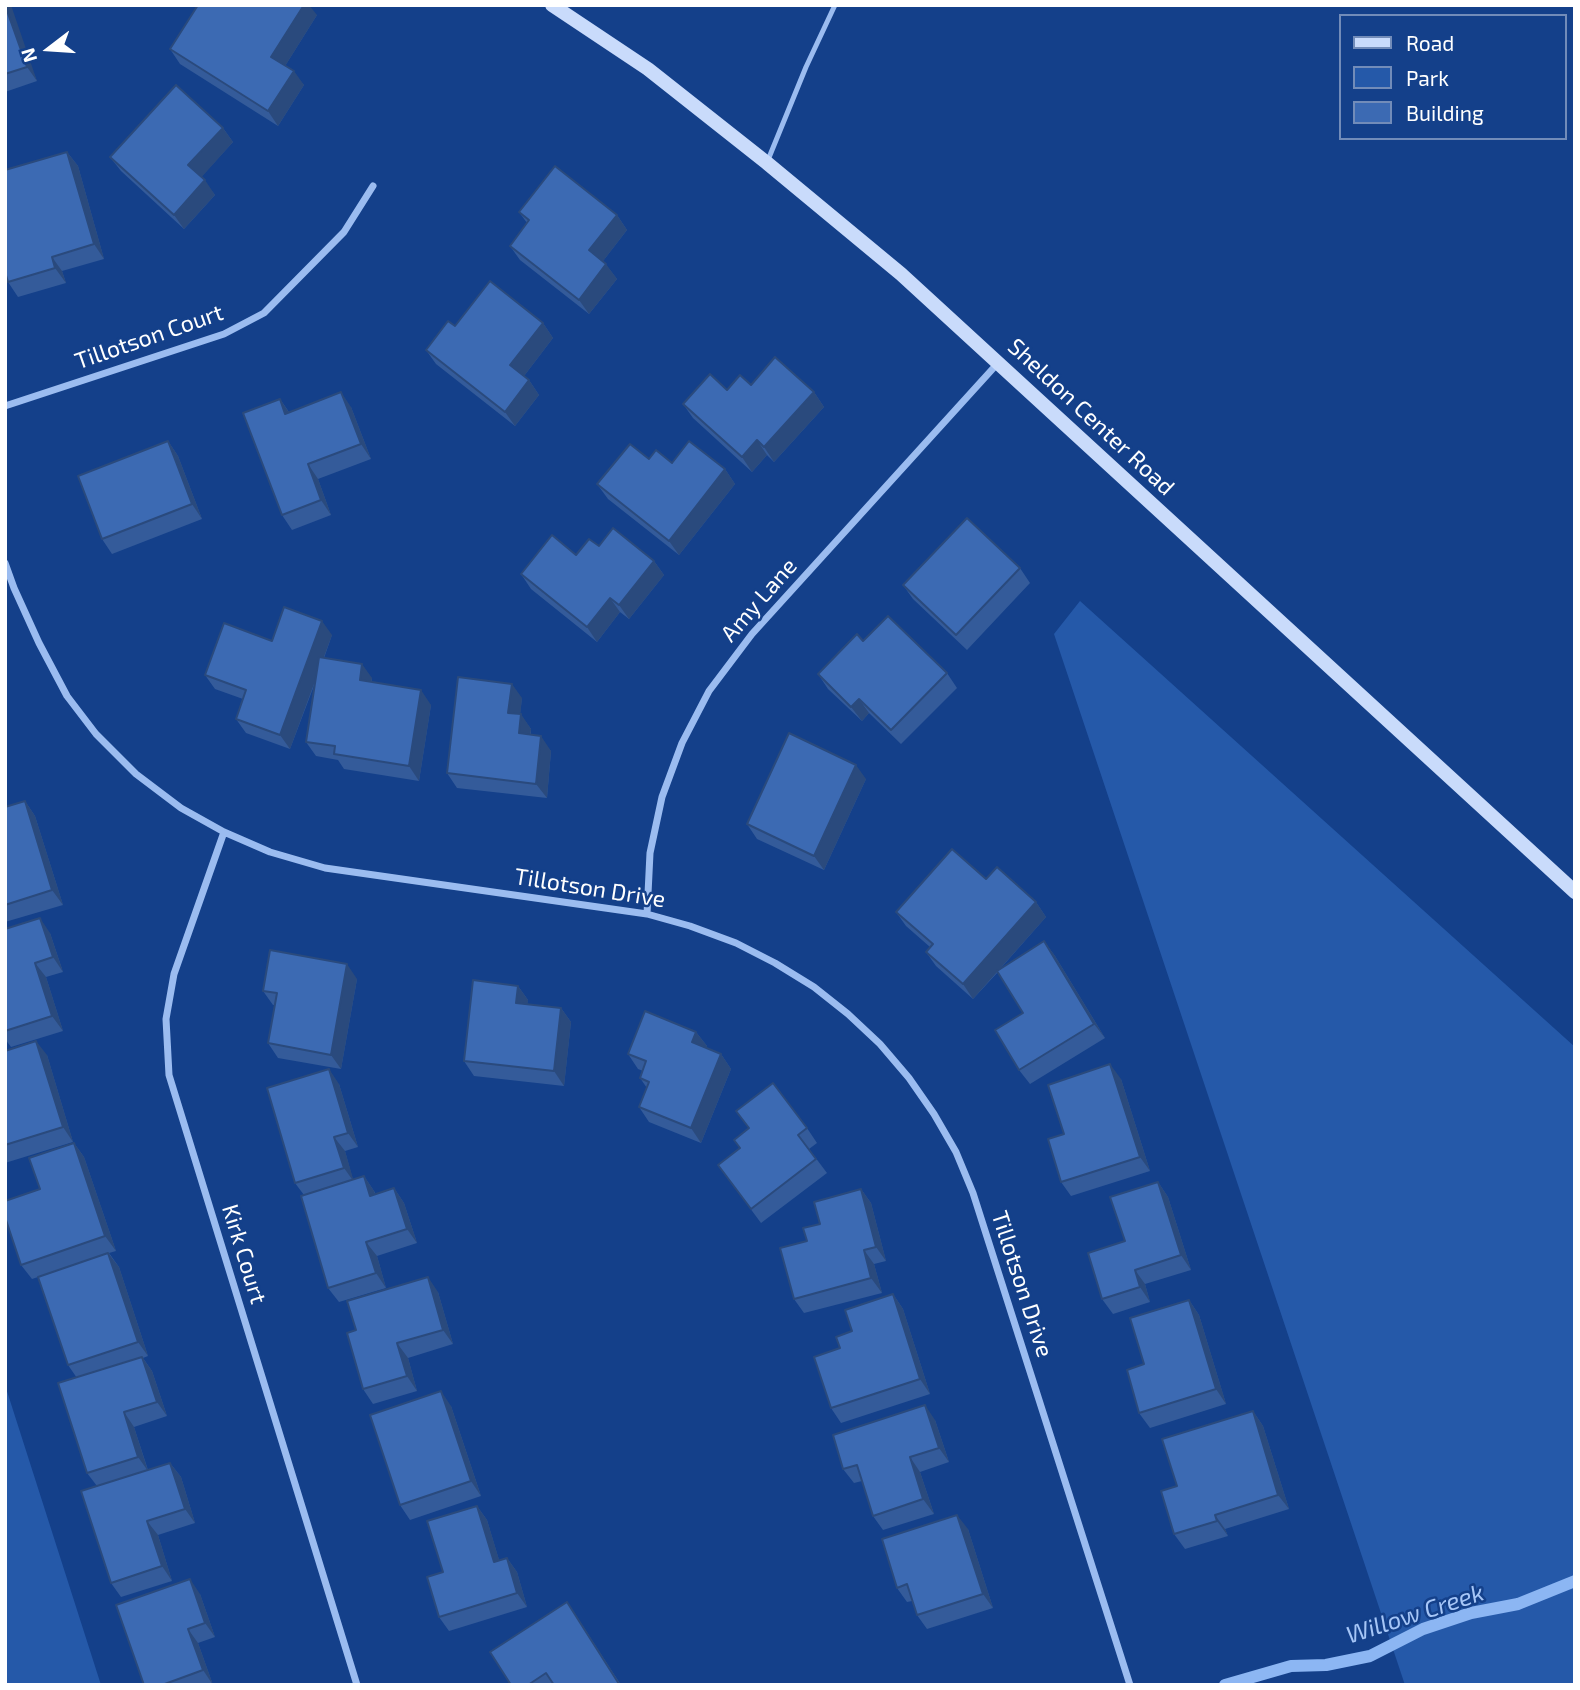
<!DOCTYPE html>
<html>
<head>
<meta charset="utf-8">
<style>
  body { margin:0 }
  #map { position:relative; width:1580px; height:1690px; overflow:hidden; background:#14408a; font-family:"Exo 2",sans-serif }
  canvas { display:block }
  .frame { position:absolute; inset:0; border:7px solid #fff; pointer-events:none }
  .legend { position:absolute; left:1339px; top:14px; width:228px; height:126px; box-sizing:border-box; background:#14408a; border:2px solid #728cb9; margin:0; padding:9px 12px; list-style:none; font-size:21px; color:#fff }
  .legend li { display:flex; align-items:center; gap:14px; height:35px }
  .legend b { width:35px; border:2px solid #728cb9 }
  .north { position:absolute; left:14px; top:14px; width:70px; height:70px; -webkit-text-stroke:5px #14408a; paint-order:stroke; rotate:253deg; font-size:19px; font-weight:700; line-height:28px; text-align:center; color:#fff }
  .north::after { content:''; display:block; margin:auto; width:24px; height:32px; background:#fff; clip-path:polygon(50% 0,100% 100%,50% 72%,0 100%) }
</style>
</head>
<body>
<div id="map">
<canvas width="1580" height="1690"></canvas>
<div class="frame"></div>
<ul class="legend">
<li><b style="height:9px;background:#c9dbfb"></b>Road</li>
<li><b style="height:19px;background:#2559a9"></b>Park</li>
<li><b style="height:19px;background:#3c6ab3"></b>Building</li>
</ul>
<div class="north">N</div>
</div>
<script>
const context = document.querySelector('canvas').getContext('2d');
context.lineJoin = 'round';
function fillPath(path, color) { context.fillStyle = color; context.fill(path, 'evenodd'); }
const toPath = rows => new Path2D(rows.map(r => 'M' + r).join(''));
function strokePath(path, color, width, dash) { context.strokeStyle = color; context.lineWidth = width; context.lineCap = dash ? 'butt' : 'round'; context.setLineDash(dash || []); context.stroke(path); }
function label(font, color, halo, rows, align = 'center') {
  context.font = font + ' "Exo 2",sans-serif'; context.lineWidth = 5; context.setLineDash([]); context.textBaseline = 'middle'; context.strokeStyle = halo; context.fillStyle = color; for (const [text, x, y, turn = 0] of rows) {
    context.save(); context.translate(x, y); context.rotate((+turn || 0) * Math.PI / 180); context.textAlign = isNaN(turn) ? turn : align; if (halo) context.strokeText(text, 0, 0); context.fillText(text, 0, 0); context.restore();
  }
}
const green = toPath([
  [1080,601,1575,1047,1575,1685,1405,1685,1054,634],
  [5,1385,101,1685,5,1685]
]);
const stream = toPath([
  [1225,1685,1291,1666,1326,1665,1370,1656,1423,1629,1471,1613,1518,1604,1575,1581]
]);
const lane = toPath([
  [768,160,806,67,835,5]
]);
const street = toPath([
  [5,406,224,334,264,313,344,232,373,186],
  [5,563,14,588,39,643,67,696,96,734,136,774,181,808,224,832,270,852,325,868,647,914,690,926,736,943,775,963,814,987,848,1014,880,1044,909,1078,934,1114,956,1152,973,1193,1130,1685],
  [224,832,174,974,166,1019,169,1075,357,1685],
  [647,914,650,853,662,797,682,743,709,691,752,634,998,363]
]);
const secondary = toPath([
  [552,5,648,69,767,163,901,274,1575,892]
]);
const wall = toPath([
  [5,5,37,81,5,92],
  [317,15,285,66,304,85,278,126,180,64,170,49],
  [223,128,233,142,201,177,215,195,184,229,121,171,110,157],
  [67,152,78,166,104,259,62,271,66,283,18,297,8,282],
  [519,212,617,215,627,230,603,261,617,279,589,314,520,260,510,246,527,223],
  [543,323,553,338,524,376,529,380,539,395,515,426,436,364,426,350,455,326],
  [751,385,814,392,824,407,774,462,767,455,752,472,693,418,683,404,727,390],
  [280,399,289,412,351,407,371,459,318,479,331,515,292,530,282,515],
  [168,441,178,456,202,519,112,554,102,539],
  [649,459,725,469,735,484,679,555,608,499,597,484],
  [599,546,654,561,664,575,629,619,620,612,597,642,531,589,521,574],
  [1020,568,1030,583,967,650,913,599,903,585],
  [332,635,324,658,372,678,372,682,431,705,419,781,344,769,338,760,316,756,306,742,315,683,290,749,246,733,236,719,243,699,215,689,205,675,272,641],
  [863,641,947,673,957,688,901,744,869,713,862,721,828,689,818,674],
  [522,698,520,714,531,729,531,735,551,751,547,798,457,788,447,773],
  [866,779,824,870,757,839,747,824],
  [25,801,35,816,63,905,5,922,5,807],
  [986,879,1036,902,1046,917,1000,969,1044,941,1055,956,1105,1038,1030,1084,1019,1070,1023,1013,998,972,973,999,936,966,926,952,930,947,906,926,896,912],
  [5,929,50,933,63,972,46,977,63,1031,11,1047,5,1039],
  [357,979,341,1069,278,1058,268,1043,275,1005,273,1005,263,991],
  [518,986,528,1000,527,1004,561,1008,571,1022,564,1086,474,1076,464,1061],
  [696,1032,707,1046,706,1048,721,1054,731,1069,701,1143,649,1122,639,1107,647,1088,640,1078,643,1071,638,1069,628,1054],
  [5,1051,47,1055,73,1142,5,1163],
  [1121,1079,1150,1171,1071,1196,1061,1182,1064,1134],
  [339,1084,358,1147,345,1151,353,1180,364,1176,376,1194,394,1188,404,1203,417,1243,377,1256,386,1288,339,1302,328,1288,304,1195,295,1183],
  [736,1111,807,1128,817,1143,809,1149,827,1173,761,1223,718,1165,740,1148,749,1128],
  [74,1143,84,1157,116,1251,109,1253,119,1267,148,1356,143,1358,152,1371,167,1416,134,1427,148,1470,170,1463,181,1477,195,1523,158,1535,172,1581,121,1597,111,1583,97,1486,87,1473,77,1378,68,1365,38,1277,32,1279,21,1265,40,1189],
  [1158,1182,1168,1197,1191,1270,1145,1284,1150,1302,1113,1314,1102,1299,1125,1241],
  [861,1189,871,1203,886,1261,874,1264,882,1293,804,1313,794,1299,807,1241,820,1224],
  [438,1292,453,1344,408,1358,417,1391,373,1404,363,1389,356,1330],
  [893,1294,903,1309,930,1394,841,1423,831,1408,852,1331],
  [1189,1300,1199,1315,1226,1404,1150,1428,1139,1413,1144,1364],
  [451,1406,481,1496,410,1520,400,1505],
  [1253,1411,1263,1426,1289,1509,1225,1529,1228,1536,1185,1549,1174,1534,1177,1486],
  [935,1420,949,1462,920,1472,934,1514,883,1530,873,1516,862,1481,854,1483,843,1469],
  [477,1506,487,1520,499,1560,507,1558,517,1572,527,1607,449,1631,439,1617,443,1572],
  [968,1529,993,1608,927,1629,917,1615,912,1601,907,1602,897,1588],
  [200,1594,215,1637,198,1643,213,1685,144,1685],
  [577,1617,621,1685,511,1685]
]);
const shadedWall = toPath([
  [6,5,11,5,37,81,27,67],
  [304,5,309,5,317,15,282,71,271,57],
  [294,71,304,85,278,126,268,111],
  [223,128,233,142,199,180,188,165],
  [67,152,78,166,104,259,94,244],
  [205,180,215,195,184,229,174,215],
  [617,215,627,230,600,265,589,250],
  [52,257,62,271,66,283,55,268],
  [606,264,617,279,589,314,579,300],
  [543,323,553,338,521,380,510,365],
  [529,380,539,395,515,426,505,412],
  [341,392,351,407,371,459,361,444],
  [814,392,824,407,774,462,764,447],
  [280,399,290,414,285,414],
  [757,440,767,455,752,472,742,457],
  [168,441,178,456,202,519,192,504],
  [308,464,318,479,331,515,321,500],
  [725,469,735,484,679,555,669,541],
  [654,561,664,575,629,619,619,605],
  [610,598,620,612,597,642,587,627],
  [322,621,332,635,290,749,280,735],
  [362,664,372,678,370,695,360,680],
  [512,684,522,698,519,727,508,713],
  [421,690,431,705,419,781,409,766],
  [859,699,869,713,862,721,851,707],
  [521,714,531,729,529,748,519,733],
  [541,736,551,751,547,798,536,784],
  [856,765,866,779,824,870,814,856],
  [25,801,35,816,63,905,52,890],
  [1036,902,1046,917,973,999,963,984],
  [40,918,50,933,63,972,53,957],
  [1044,941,1055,956,1105,1038,1094,1024],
  [35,963,46,977,63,1031,52,1016],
  [347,964,357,979,341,1069,331,1055],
  [518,986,528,1000,526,1018,516,1003],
  [561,1008,571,1022,564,1086,554,1071],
  [696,1032,707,1046,703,1057,692,1042],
  [36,1041,47,1055,73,1142,63,1127],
  [721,1054,731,1069,701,1143,691,1128],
  [1110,1064,1121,1079,1150,1171,1140,1157],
  [329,1069,339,1084,358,1147,348,1133],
  [334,1137,345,1151,354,1182,344,1168],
  [74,1143,84,1157,116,1251,105,1236],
  [364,1176,374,1191,381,1211,370,1196],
  [1158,1182,1168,1197,1191,1270,1181,1255],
  [394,1188,404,1203,417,1243,407,1229],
  [861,1189,871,1203,886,1261,876,1247],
  [366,1242,377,1256,386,1288,376,1273],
  [864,1250,874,1264,882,1293,871,1278],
  [108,1253,119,1267,148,1356,138,1342],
  [1135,1270,1145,1284,1150,1302,1140,1287],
  [428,1277,438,1292,453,1344,443,1330],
  [893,1294,903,1309,930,1394,920,1379],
  [1189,1300,1199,1315,1226,1404,1216,1389],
  [397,1343,408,1358,417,1391,407,1376],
  [142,1357,152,1371,167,1416,157,1402],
  [441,1391,451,1406,481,1496,471,1481],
  [925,1405,935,1420,949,1462,939,1448],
  [1253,1411,1263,1426,1289,1509,1278,1495],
  [124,1412,134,1427,148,1471,138,1457],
  [910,1457,920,1472,934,1514,923,1499],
  [170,1463,181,1477,195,1523,185,1509],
  [477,1506,487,1520,504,1576,494,1562],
  [957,1515,968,1529,993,1608,983,1594],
  [1215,1515,1225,1529,1228,1536,1217,1521],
  [147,1521,158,1535,172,1581,162,1566],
  [507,1558,517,1572,527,1607,517,1593],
  [190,1579,200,1594,215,1637,205,1623],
  [188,1629,198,1643,213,1685,203,1670]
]);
const building = toPath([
  [5,5,27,67,5,74,5,5],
  [198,5,304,5,271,57,294,71,268,111,170,49,198,5],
  [176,85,223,128,188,165,205,180,174,215,110,157,176,85],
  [67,152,94,244,52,257,55,268,8,282,5,272,5,170,67,152],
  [555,166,617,215,589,250,606,264,579,300,510,246,529,220,519,212,555,166],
  [490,281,543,323,510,365,529,380,505,412,426,350,448,321,455,326,490,281],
  [775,357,814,392,764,447,757,440,742,457,683,404,710,374,727,390,740,375,751,385,775,357],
  [341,392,361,444,308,464,321,500,282,515,243,413,280,399,285,414,341,392],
  [168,441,192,504,102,539,78,476,168,441],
  [689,441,725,469,669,541,597,484,630,444,649,459,656,450,672,463,689,441],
  [967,518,1020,568,956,635,903,585,967,518],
  [613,528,654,561,619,605,610,598,587,627,521,574,552,535,576,555,589,539,599,546,613,528],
  [284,607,322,621,280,735,236,719,246,690,205,675,224,623,272,641,284,607],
  [888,616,947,673,891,730,859,699,851,707,818,674,857,634,863,641,888,616],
  [319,657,362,664,360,680,421,690,409,766,334,754,335,746,306,742,319,657],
  [458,677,512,684,508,713,521,714,519,733,541,736,536,784,447,773,458,677],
  [789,733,856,765,814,856,747,824,789,733],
  [25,801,52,890,5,905,5,807,25,801],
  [952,849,986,879,997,867,1036,902,963,984,926,952,933,944,896,912,952,849],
  [40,918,53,957,35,963,52,1016,5,1031,5,929,40,918],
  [1044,941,1094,1024,1019,1070,995,1030,1023,1013,997,971,1044,941],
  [270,950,347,964,331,1055,268,1043,277,993,263,991,270,950],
  [473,980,518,986,516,1003,561,1008,554,1071,464,1061,473,980],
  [645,1011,696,1032,692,1042,721,1054,691,1128,639,1107,649,1082,640,1078,646,1061,628,1054,645,1011],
  [36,1041,63,1127,5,1145,5,1051,36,1041],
  [1110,1064,1140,1157,1061,1182,1048,1139,1064,1134,1048,1085,1110,1064],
  [329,1069,348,1133,334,1137,344,1168,295,1183,267,1088,329,1069],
  [773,1083,807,1128,798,1135,816,1159,751,1209,718,1165,740,1148,734,1140,749,1128,736,1111,773,1083],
  [74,1143,105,1236,21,1265,5,1217,5,1201,40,1189,29,1158,74,1143],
  [364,1176,370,1196,394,1188,407,1229,366,1242,376,1273,328,1288,301,1196,364,1176],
  [1158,1182,1181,1255,1135,1270,1140,1287,1102,1299,1088,1253,1125,1241,1110,1197,1158,1182],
  [861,1189,876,1247,864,1250,871,1278,794,1299,780,1248,807,1241,803,1228,820,1224,814,1202,861,1189],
  [108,1253,138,1342,68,1365,38,1277,108,1253],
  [428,1277,443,1330,397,1343,407,1376,363,1389,347,1333,356,1330,347,1301,428,1277],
  [893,1294,920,1379,831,1408,814,1357,840,1348,836,1337,852,1331,845,1310,893,1294],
  [1189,1300,1216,1389,1139,1413,1127,1370,1144,1364,1130,1318,1189,1300],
  [142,1357,157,1402,124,1412,138,1457,87,1473,58,1383,142,1357],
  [441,1391,471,1481,400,1505,370,1415,441,1391],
  [925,1405,939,1448,910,1457,923,1499,873,1516,857,1465,843,1469,833,1435,925,1405],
  [1253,1411,1278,1495,1215,1515,1217,1521,1174,1534,1161,1491,1177,1486,1162,1439,1253,1411],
  [170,1463,185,1509,147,1521,162,1566,111,1583,81,1491,170,1463],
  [477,1506,494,1562,507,1558,517,1593,439,1617,427,1577,443,1572,427,1521,477,1506],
  [957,1515,983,1594,917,1615,907,1584,897,1588,882,1539,957,1515],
  [190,1579,205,1623,188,1629,203,1670,162,1685,144,1685,116,1605,190,1579],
  [567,1602,619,1684,617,1685,554,1685,546,1673,528,1685,511,1685,490,1652,567,1602]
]);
const streetNames = [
  ["Tillotson Court",149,337,-19],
  ["Sheldon Center Road",1091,417,43],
  ["Amy Lane",759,600,-49],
  ["Tillotson Drive",590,888,9],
  ["Kirk Court",244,1254,73],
  ["Tillotson Drive",1022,1284,72]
];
const waterNames = [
  ["Willow Creek",1415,1614,-18]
];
fillPath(green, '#2559a9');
strokePath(stream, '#8cb6f3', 12);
strokePath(lane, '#9bbcf0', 5);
strokePath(street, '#9bbcf0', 7);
strokePath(secondary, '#c9dbfb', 14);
fillPath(wall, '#345b9a');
fillPath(shadedWall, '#2a4a7d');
fillPath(building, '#3c6ab3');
strokePath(building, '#2a4a7d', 2);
label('23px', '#fff', '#14408a', streetNames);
label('italic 24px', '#a6c6f7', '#14408a', waterNames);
</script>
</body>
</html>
